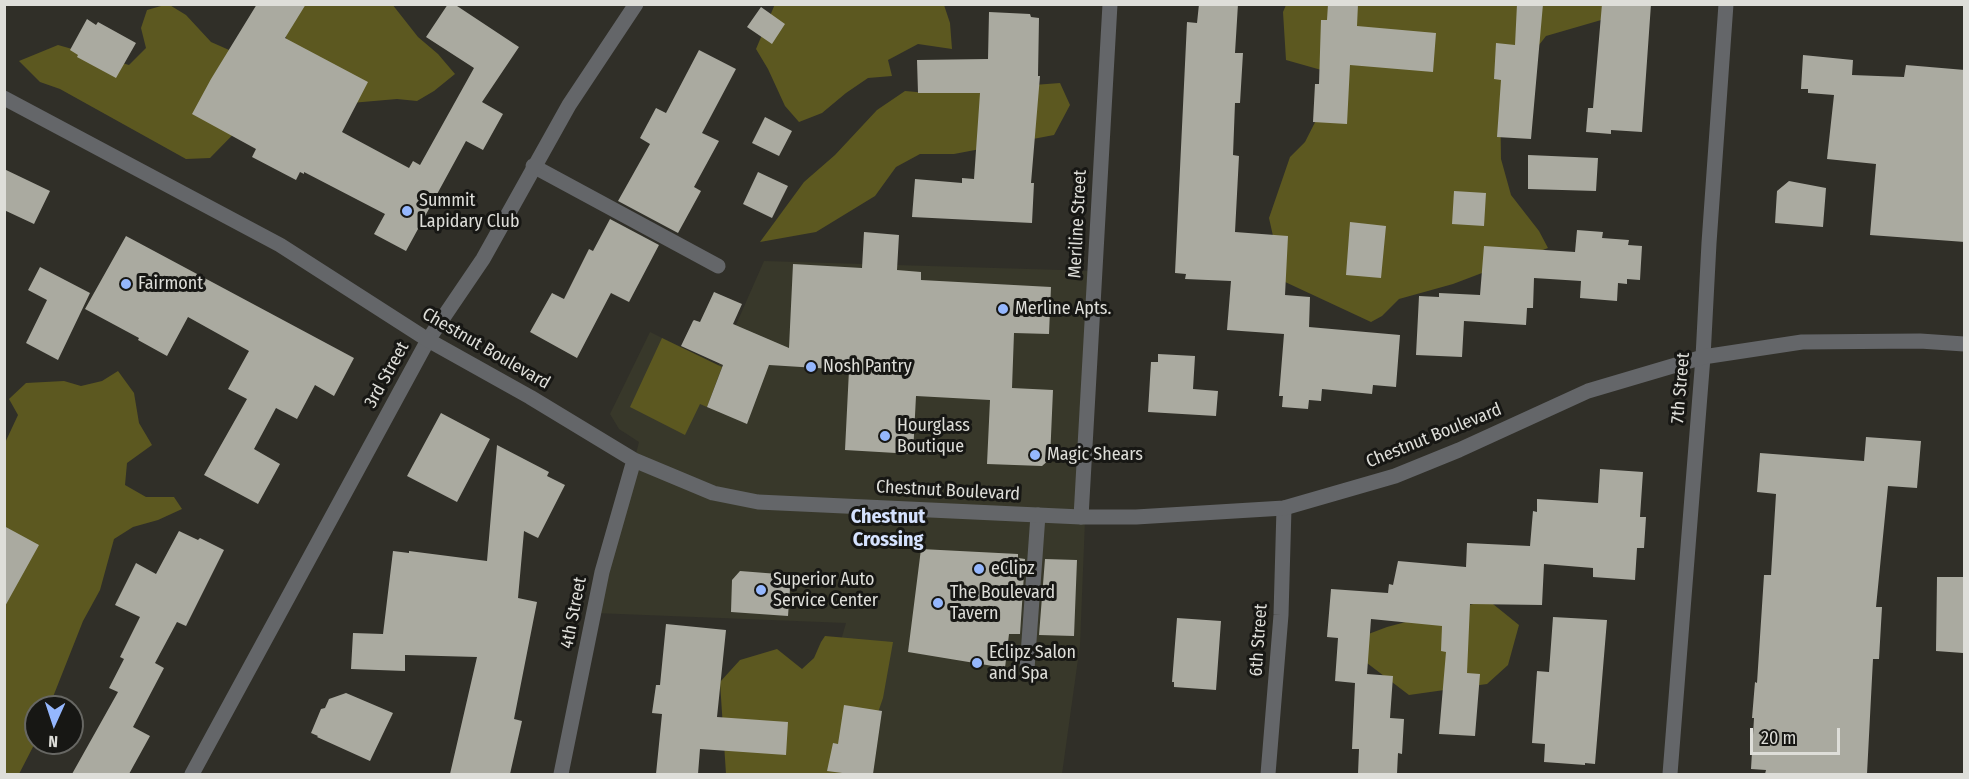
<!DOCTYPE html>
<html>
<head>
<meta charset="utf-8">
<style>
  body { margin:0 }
  #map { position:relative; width:1969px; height:779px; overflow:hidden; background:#302f28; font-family:"Fira Sans Condensed",sans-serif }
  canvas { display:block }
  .frame { position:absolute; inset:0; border:6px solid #deded9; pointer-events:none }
  .north { position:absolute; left:24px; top:695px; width:60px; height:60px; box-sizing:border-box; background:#171714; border:2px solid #676763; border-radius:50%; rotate:183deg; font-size:16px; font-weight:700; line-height:24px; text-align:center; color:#deded9 }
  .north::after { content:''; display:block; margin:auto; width:21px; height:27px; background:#95b7fd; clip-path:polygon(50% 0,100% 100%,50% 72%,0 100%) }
  .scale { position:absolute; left:1750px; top:728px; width:90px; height:27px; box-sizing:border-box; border:3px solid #deded9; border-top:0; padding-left:8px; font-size:18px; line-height:21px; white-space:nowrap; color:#deded9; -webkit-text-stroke:4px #171714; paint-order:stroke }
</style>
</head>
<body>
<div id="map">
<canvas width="1969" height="779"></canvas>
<div class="frame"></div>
<div class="north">N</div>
<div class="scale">20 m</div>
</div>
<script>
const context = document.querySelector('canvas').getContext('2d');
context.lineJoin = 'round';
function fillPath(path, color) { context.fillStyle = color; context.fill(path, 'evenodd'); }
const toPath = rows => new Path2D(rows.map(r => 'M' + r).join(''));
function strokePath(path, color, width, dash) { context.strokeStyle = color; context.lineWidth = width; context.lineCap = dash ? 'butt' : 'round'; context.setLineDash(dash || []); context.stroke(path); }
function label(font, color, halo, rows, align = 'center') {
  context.font = font + ' "Fira Sans Condensed",sans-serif'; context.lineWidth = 6; context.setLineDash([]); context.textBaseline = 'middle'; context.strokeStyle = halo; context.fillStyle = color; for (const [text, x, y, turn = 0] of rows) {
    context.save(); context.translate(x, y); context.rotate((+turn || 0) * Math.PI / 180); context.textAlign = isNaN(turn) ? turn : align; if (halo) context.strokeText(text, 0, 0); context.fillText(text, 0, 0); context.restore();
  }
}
const built = toPath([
  [764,261,1095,271,1080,645,1062,774,811,774,821,709,846,623,595,613,639,442,619,429,610,414,650,332,718,366]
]);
const green = toPath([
  [168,4,186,15,211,42,245,57,287,42,279,5,392,4,418,37,438,54,455,74,434,91,417,101,397,99,328,105,263,104,210,158,186,159,60,89,40,82,19,61,58,45,129,65,146,48,141,28,147,10],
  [775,4,944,5,950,23,952,49,918,44,888,60,892,76,868,78,846,93,822,113,799,122,785,106,768,69,756,49],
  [1286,5,1653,5,1546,36,1500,95,1501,159,1511,195,1539,231,1548,248,1453,284,1399,299,1382,316,1371,322,1283,281,1269,218,1290,157,1305,142,1339,75,1286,60,1283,12],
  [1060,83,1070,105,1054,135,954,154,920,154,896,167,875,196,816,232,760,242,804,182,835,155,877,110,905,91,928,93],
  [662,338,722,367,707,407,700,404,685,435,630,407],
  [118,371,134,393,139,423,152,445,127,463,125,485,146,497,174,497,182,509,158,520,133,527,114,539,100,590,83,621,49,707,36,707,35,743,19,774,5,774,4,445,18,415,9,399,26,383,64,381,81,386,102,381],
  [1488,600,1519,625,1508,665,1487,684,1409,695,1342,644,1387,627],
  [825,636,893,642,883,698,857,774,726,774,720,682,740,660,777,649,802,669,814,658,821,642]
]);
const building = toPath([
  [257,4,306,4,285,38,368,82,342,132,409,168,413,161,420,165,474,68,426,37,448,4,454,4,519,47,482,102,503,114,483,150,466,141,406,251,374,234,385,214,304,172,304,174,300,172,296,180,252,157,256,149,192,114,211,79],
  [1199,4,1238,4,1235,53,1243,53,1240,103,1235,103,1233,155,1239,156,1235,232,1288,236,1285,295,1310,297,1309,327,1400,335,1396,387,1373,385,1372,394,1322,389,1321,401,1309,400,1308,409,1282,407,1283,396,1279,396,1284,334,1227,330,1231,281,1185,279,1186,274,1175,273,1187,22,1197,23],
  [1328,4,1358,4,1357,26,1436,33,1433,72,1350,65,1347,124,1313,122,1315,84,1319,84,1321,20,1327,20],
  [1517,4,1543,4,1531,139,1497,137,1501,80,1494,79,1496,43,1515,45],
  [1602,4,1651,4,1642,132,1611,130,1611,134,1586,132,1588,108,1593,108],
  [761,7,785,24,772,44,747,27],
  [989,12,1030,14,1031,17,1039,18,1038,76,1040,76,1031,183,1034,183,1032,223,912,217,915,179,962,183,962,178,974,179,980,93,918,93,917,60,988,59],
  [87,19,96,25,98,22,136,43,116,78,77,57,78,55,70,50],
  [699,50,736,69,702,133,719,141,694,187,701,191,678,233,618,201,650,144,640,138,656,108,666,113],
  [1803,55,1853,60,1852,75,1904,77,1906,65,1965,70,1965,242,1870,235,1876,164,1827,159,1834,95,1808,93,1808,89,1801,89],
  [765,117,792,131,779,156,752,143],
  [1528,155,1598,158,1596,191,1528,189],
  [4,169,50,191,34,224,4,210],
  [758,172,788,186,772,218,743,204],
  [1789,181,1826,188,1823,227,1775,223,1777,191],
  [1454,191,1486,193,1484,226,1452,224],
  [610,219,659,245,629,302,611,293,577,358,530,332,552,293,564,299,589,249,593,251],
  [1350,222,1386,226,1381,278,1346,275],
  [1577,230,1603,232,1602,238,1629,240,1628,245,1642,246,1640,280,1627,279,1627,284,1618,283,1617,301,1580,298,1581,281,1534,278,1533,308,1527,308,1526,325,1464,321,1462,357,1416,355,1419,296,1439,297,1439,293,1480,295,1484,246,1575,252],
  [864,232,899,235,897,270,921,272,921,280,1051,287,1049,334,1014,333,1012,388,1053,390,1050,459,1042,466,987,464,990,400,916,396,913,454,845,450,849,370,769,365,747,424,707,407,723,365,681,346,693,321,694,320,700,322,714,292,742,304,733,324,789,348,793,264,862,268],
  [126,236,354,358,334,396,315,385,297,419,276,408,254,449,280,464,258,504,204,475,247,399,228,389,249,351,188,317,167,356,138,340,139,338,85,309],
  [40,267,90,293,58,360,26,343,47,300,28,290],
  [1158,354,1195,356,1193,389,1218,391,1216,416,1148,412,1151,362,1158,362],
  [441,413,490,439,457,502,407,476],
  [1866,437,1921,441,1917,488,1888,486,1876,607,1882,607,1879,659,1873,659,1867,774,1765,774,1766,770,1751,769,1754,718,1752,718,1755,682,1757,683,1764,575,1771,575,1776,494,1757,492,1760,453,1864,461],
  [497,445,549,472,547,476,565,485,538,538,524,531,518,598,537,602,514,719,522,721,510,774,450,774,477,657,405,655,405,671,351,669,353,633,383,634,393,551,409,553,409,551,487,561],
  [1600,469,1643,472,1640,517,1646,517,1644,548,1637,548,1635,580,1593,577,1593,568,1544,564,1542,605,1470,604,1467,673,1480,674,1475,736,1439,734,1446,652,1441,651,1442,626,1371,619,1367,674,1393,676,1390,718,1404,719,1402,754,1398,753,1397,774,1358,774,1359,749,1352,749,1355,683,1335,681,1338,638,1327,637,1331,589,1388,593,1389,584,1393,585,1398,561,1466,567,1467,543,1530,546,1533,511,1537,512,1537,499,1598,503],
  [4,526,39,545,4,608],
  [179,531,198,540,200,538,224,550,186,626,177,622,155,663,164,668,133,727,150,736,129,774,72,774,118,692,109,688,124,659,120,657,140,617,115,605,136,563,156,574],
  [921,549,1018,554,1018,558,1025,559,1020,634,1009,634,1005,668,908,652],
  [1045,559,1077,560,1074,636,1039,635],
  [740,571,791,575,788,616,731,612,732,580],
  [1937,577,1965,577,1963,653,1936,651],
  [1553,617,1607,620,1595,764,1585,763,1585,765,1544,762,1545,744,1532,743,1537,671,1549,672],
  [1177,618,1221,621,1216,690,1174,687,1174,682,1172,682],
  [666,624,726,630,717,717,788,722,786,755,700,749,698,774,656,774,662,714,652,713,656,685,660,685],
  [346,693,393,713,370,761,317,737,318,736,311,733,321,709,325,708,329,699],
  [844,705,882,711,873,774,850,774,827,771,833,743,838,744]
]);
const service = toPath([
  [533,166,718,266],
  [1027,669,1038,515]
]);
const minor = toPath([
  [1081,517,1110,4],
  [192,774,428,340,483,259,569,105,636,4],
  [1268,774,1281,615,1284,508],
  [1670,774,1703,357,1709,243,1726,4]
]);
const tertiary = toPath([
  [4,98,280,245,428,340,530,397,634,460,713,493,758,502,1081,517,1136,517,1284,508,1395,476,1459,450,1588,391,1703,357,1802,342,1920,341,1964,344],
  [561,774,602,572,634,460]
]);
const markers = [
  [407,211,6,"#95b7fd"],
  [126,284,6,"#95b7fd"],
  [1003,309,6,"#95b7fd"],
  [811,367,6,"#95b7fd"],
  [885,436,6,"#95b7fd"],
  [1035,455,6,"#95b7fd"],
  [979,569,6,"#95b7fd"],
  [761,590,6,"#95b7fd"],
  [938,603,6,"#95b7fd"],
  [977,663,6,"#95b7fd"]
];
const poiNames = [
  ["Summit",419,201],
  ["Lapidary Club",419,222],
  ["Fairmont",138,284],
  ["Merline Apts.",1015,309],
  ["Nosh Pantry",823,367],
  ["Hourglass",897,426],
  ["Boutique",897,447],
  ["Magic Shears",1047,455],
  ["eClipz",991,569],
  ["Superior Auto",773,580],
  ["Service Center",773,601],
  ["The Boulevard",950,593],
  ["Tavern",950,614],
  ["Eclipz Salon",989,653],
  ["and Spa",989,674]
];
const streetNames = [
  ["Meriline Street",1078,224,-87],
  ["Chestnut Boulevard",486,349,30],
  ["3rd Street",387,375,-61],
  ["7th Street",1681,388,-85],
  ["Chestnut Boulevard",1434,436,-22],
  ["Chestnut Boulevard",948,491,3],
  ["4th Street",574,613,-79],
  ["6th Street",1259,640,-86]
];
const neighbourhoodNames = [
  ["Chestnut",888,517],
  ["Crossing",888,540]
];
fillPath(built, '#38382a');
fillPath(green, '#5c5820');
fillPath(building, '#aaaaa0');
strokePath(service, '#646669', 15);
strokePath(minor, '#646669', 15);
strokePath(tertiary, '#646669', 15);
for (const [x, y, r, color] of markers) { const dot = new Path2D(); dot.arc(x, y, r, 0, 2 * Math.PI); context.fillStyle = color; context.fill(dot); strokePath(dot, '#171714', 2); }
label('18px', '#deded9', '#171714', poiNames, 'left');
label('18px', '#deded9', '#171714', streetNames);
label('bold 20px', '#d5e2fe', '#171714', neighbourhoodNames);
</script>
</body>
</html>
